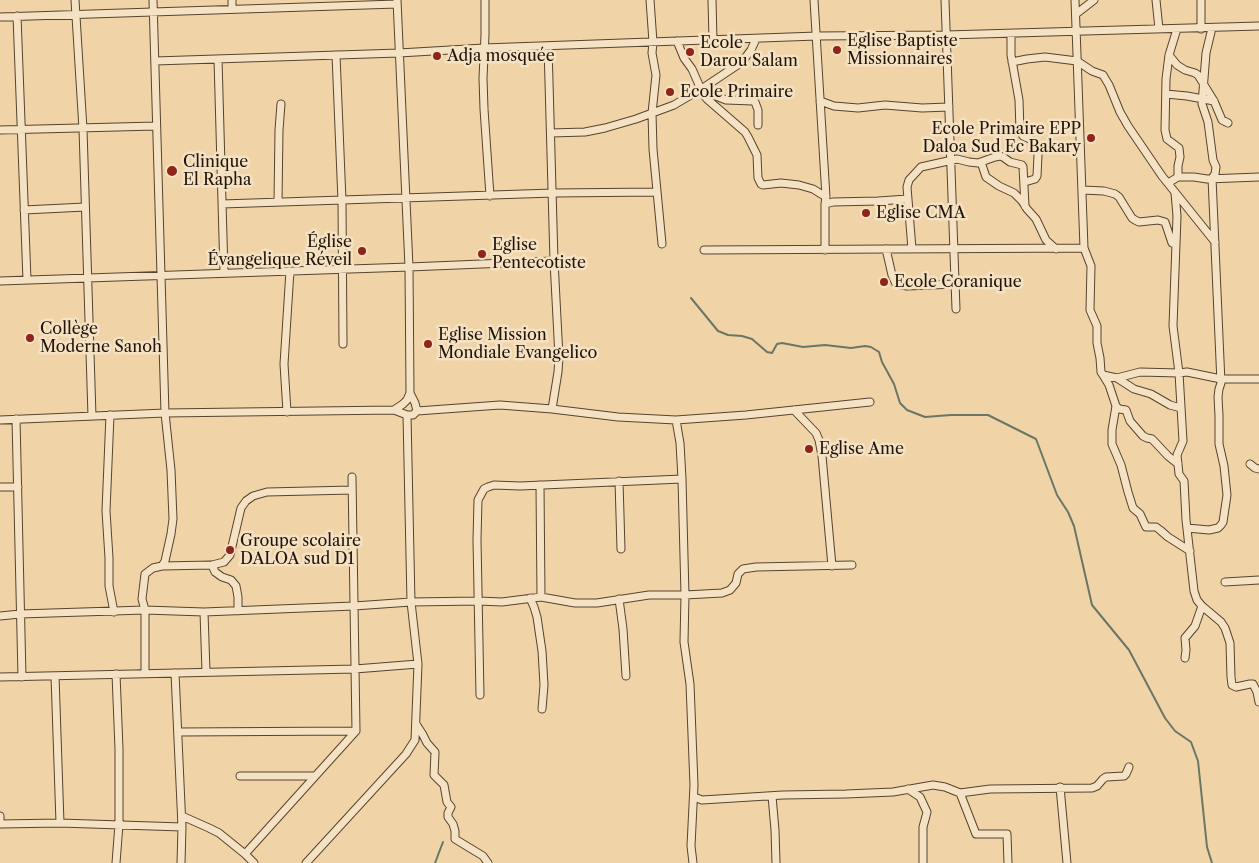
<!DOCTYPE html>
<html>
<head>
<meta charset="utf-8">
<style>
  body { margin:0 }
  canvas { display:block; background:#f0d3a6 }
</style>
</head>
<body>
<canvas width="1259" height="863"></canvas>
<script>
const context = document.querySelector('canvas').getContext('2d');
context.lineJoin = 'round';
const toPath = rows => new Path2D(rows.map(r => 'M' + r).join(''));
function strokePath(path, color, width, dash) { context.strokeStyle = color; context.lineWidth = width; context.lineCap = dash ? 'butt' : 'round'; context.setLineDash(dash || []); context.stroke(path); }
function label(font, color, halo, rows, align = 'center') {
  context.font = font + ' "Libre Caslon Text",serif'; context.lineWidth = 5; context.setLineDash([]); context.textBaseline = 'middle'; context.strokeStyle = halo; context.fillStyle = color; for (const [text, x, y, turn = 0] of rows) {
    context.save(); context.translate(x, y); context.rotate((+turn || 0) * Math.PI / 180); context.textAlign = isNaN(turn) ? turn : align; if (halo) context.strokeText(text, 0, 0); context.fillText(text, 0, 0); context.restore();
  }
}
const stream = toPath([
  [691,298,718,331,728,335,742,336,752,339,767,352,772,353,777,344,782,343,803,347,825,345,851,348,865,346,871,347,879,352,882,362,894,384,900,403,907,410,925,417,951,415,988,415,1036,439,1057,495,1068,512,1074,526,1092,605,1129,650,1165,718,1175,731,1191,742,1198,761,1207,847,1212,863],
  [435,863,443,842]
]);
const minor = toPath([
  [75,0,83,129,92,416],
  [232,0,232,9],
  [485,0,485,35,483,78,484,109,490,196],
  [650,0,653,42,652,53,656,75,652,113,653,149,662,244],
  [712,0,713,40],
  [814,0,826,197,825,204,825,250],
  [945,0,956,309],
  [1075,0,1084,248,1091,266,1090,310,1097,326,1097,343,1100,358,1101,372,1103,375,1117,378,1140,372,1179,373,1187,372,1221,379,1259,379],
  [1156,0,1159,29],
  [1076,14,1094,0],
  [17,16,27,280],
  [0,17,397,4],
  [1177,29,1169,55,1166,79,1165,130,1167,139,1179,148,1180,157,1178,166,1178,177],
  [1201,29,1201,0],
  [1011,34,1011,55,1019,100,1020,131,1023,136,1032,140,1035,143,1037,146,1038,155,1037,176,1035,179,1025,182],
  [677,41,684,58,692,69,703,94,707,99,745,132,748,137,757,155,758,178,761,184,763,185,781,183,799,185,813,189,826,197],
  [336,55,342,201,343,344],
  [1169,55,1177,65,1185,70,1195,73,1198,75,1214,101,1222,120,1228,123],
  [218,59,224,273],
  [155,61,399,53,484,48,817,36,946,35,1259,26],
  [1012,62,1027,59,1045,57,1077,61,1092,71,1103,75,1109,85,1120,112,1128,126,1162,176,1215,242],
  [703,94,708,93,726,100,753,101,755,102,758,110,758,125],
  [1166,94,1187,96,1214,101],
  [820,102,823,102,834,106,858,108,885,105,922,108,949,107],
  [0,130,156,126],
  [551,133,585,132,605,128,636,119,674,105,706,86,742,62,751,50,756,39],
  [981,162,986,177,999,186,1014,193,1022,201,1027,209,1036,219,1046,240,1056,249],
  [1168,183,1178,177,1194,177,1207,179,1259,177],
  [1082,190,1104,191,1115,194,1119,197,1132,218,1135,220,1139,222,1158,220,1165,222,1172,243,1176,244],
  [1175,193,1177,216,1173,326,1179,373,1183,441,1177,455,1179,474,1184,481,1186,520,1194,591,1197,600,1202,606,1221,622,1225,628,1230,643,1231,677,1232,685,1236,687,1250,684,1253,684,1257,692,1259,702],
  [278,202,279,130,281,104],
  [222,204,553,193,657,192],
  [825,204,833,202,878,201,908,199],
  [24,210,85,207],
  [886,249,892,275,896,284,907,286,955,284],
  [912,249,907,187,909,180,921,167,957,159,969,162,978,163,995,157,1000,156,1003,157,1010,162,1022,165,1023,167,1025,206],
  [704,250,1084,248],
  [0,281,409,267,554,261],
  [1103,375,1109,385,1116,406,1112,430,1112,444,1121,465,1128,492,1133,508,1140,514,1146,527,1156,527,1160,530,1168,537,1190,551],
  [1117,378,1134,389,1151,394,1170,405,1181,408],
  [1116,406,1119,409,1126,410,1130,421,1143,436,1147,438,1152,439,1168,456,1178,464],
  [552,409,618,417,676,420,746,415,870,402],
  [394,410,403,404,407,400,410,393,409,267,397,0],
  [794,410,816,433,819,440,822,456,832,566],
  [417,411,500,405,552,409,558,372,559,357,554,261,548,46],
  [287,412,284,364,290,271],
  [110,415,106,511,109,558,109,586,114,612],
  [16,419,22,677],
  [0,420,165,413,394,410,407,415,413,415,417,411,415,403,410,393],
  [676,420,680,443,682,479,685,595,684,642,690,684,694,785,691,846,693,863],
  [1250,464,1255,468,1259,469],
  [619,481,621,549],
  [540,485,541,597],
  [0,487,18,487],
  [1187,528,1209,530,1218,528,1221,525,1223,522,1227,495,1224,466,1219,444,1219,416,1218,397,1219,389,1221,383,1212,178,1215,174,1216,167,1213,160,1208,122,1202,104,1206,53,1212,28],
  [212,565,215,572,222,577,231,580,236,586,238,597,238,611],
  [162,566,212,565,224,562,230,555,241,508,246,501,253,496,267,492,352,490],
  [1225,582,1259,580],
  [530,598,534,607,537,617,542,651,544,685,542,709],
  [619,599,623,629,626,676],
  [204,612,206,672],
  [0,616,20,614,145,610,204,612,354,606,411,602,479,601,502,602,541,597,575,603,597,603,649,595,685,595,722,593,730,590,736,583,738,574,743,569,756,567,852,565],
  [1185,658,1186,650,1185,638,1195,626,1202,606],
  [145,673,145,610,142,599,145,574,153,568,162,566,165,561,171,534,173,519,171,470,165,413,153,0],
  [175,673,182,827,181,863],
  [55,676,60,823],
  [0,677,355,669,418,664],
  [480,695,477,540,478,500,484,489,488,487,494,485,520,486,682,479],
  [416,724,423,735,427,743,435,752,434,775,444,785,447,802,451,807,448,813,448,817,453,824,455,831,455,839,483,856,488,863],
  [178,732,356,731],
  [240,776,315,776],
  [1060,787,1067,863],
  [908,789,920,797,927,812,926,816,923,827,923,863],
  [960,793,976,834,1007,834,1008,863],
  [772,796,775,830,776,863],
  [694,797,702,800,783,795,846,794,893,792,933,785,945,787,960,793,990,789,1092,788,1097,786,1103,779,1106,777,1124,776,1126,774,1129,767],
  [0,816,0,824],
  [182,816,209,828,219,833,245,854,254,863],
  [0,824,60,823,182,827],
  [245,854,356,731,352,477],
  [116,863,119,824,119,749,116,674],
  [306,863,406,754,415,740,418,664,411,602,407,415]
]);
const markers = [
  [837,50,5,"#8f2418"],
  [690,52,5,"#8f2418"],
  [437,56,5,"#8f2418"],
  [670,92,5,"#8f2418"],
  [1091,138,5,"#8f2418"],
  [172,171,6,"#8f2418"],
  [866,213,5,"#8f2418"],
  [362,251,5,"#8f2418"],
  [482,254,5,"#8f2418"],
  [884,282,5,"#8f2418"],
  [30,338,5,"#8f2418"],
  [428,344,5,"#8f2418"],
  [809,449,5,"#8f2418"],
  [230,550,5,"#8f2418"]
];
const poiNames = [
  ["Eglise Baptiste",847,41],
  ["Missionnaires",847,59],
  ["Ecole",700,43],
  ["Darou Salam",700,61],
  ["Adja mosquée",447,56],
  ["Ecole Primaire",680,92],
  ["Ecole Primaire EPP",1081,129,"right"],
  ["Daloa Sud Ec Bakary",1081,147,"right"],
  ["Clinique",183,162],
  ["El Rapha",183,180],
  ["Eglise CMA",876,213],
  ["Église",352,242,"right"],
  ["Évangelique Réveil",352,260,"right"],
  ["Eglise",492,245],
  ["Pentecotiste",492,263],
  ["Ecole Coranique",894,282],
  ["Collège",40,329],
  ["Moderne Sanoh",40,347],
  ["Eglise Mission",438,335],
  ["Mondiale Evangelico",438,353],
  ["Eglise Ame",819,449],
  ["Groupe scolaire",240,541],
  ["DALOA sud D1",240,559]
];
strokePath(stream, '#6a7767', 2);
strokePath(minor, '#56442f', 9);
strokePath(minor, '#f5e2c5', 7);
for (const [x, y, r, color] of markers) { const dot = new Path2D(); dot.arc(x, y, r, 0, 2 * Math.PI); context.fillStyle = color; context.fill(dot); strokePath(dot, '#f5e2c5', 2); }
label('16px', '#221507', '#f5e2c5', poiNames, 'left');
</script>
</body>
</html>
